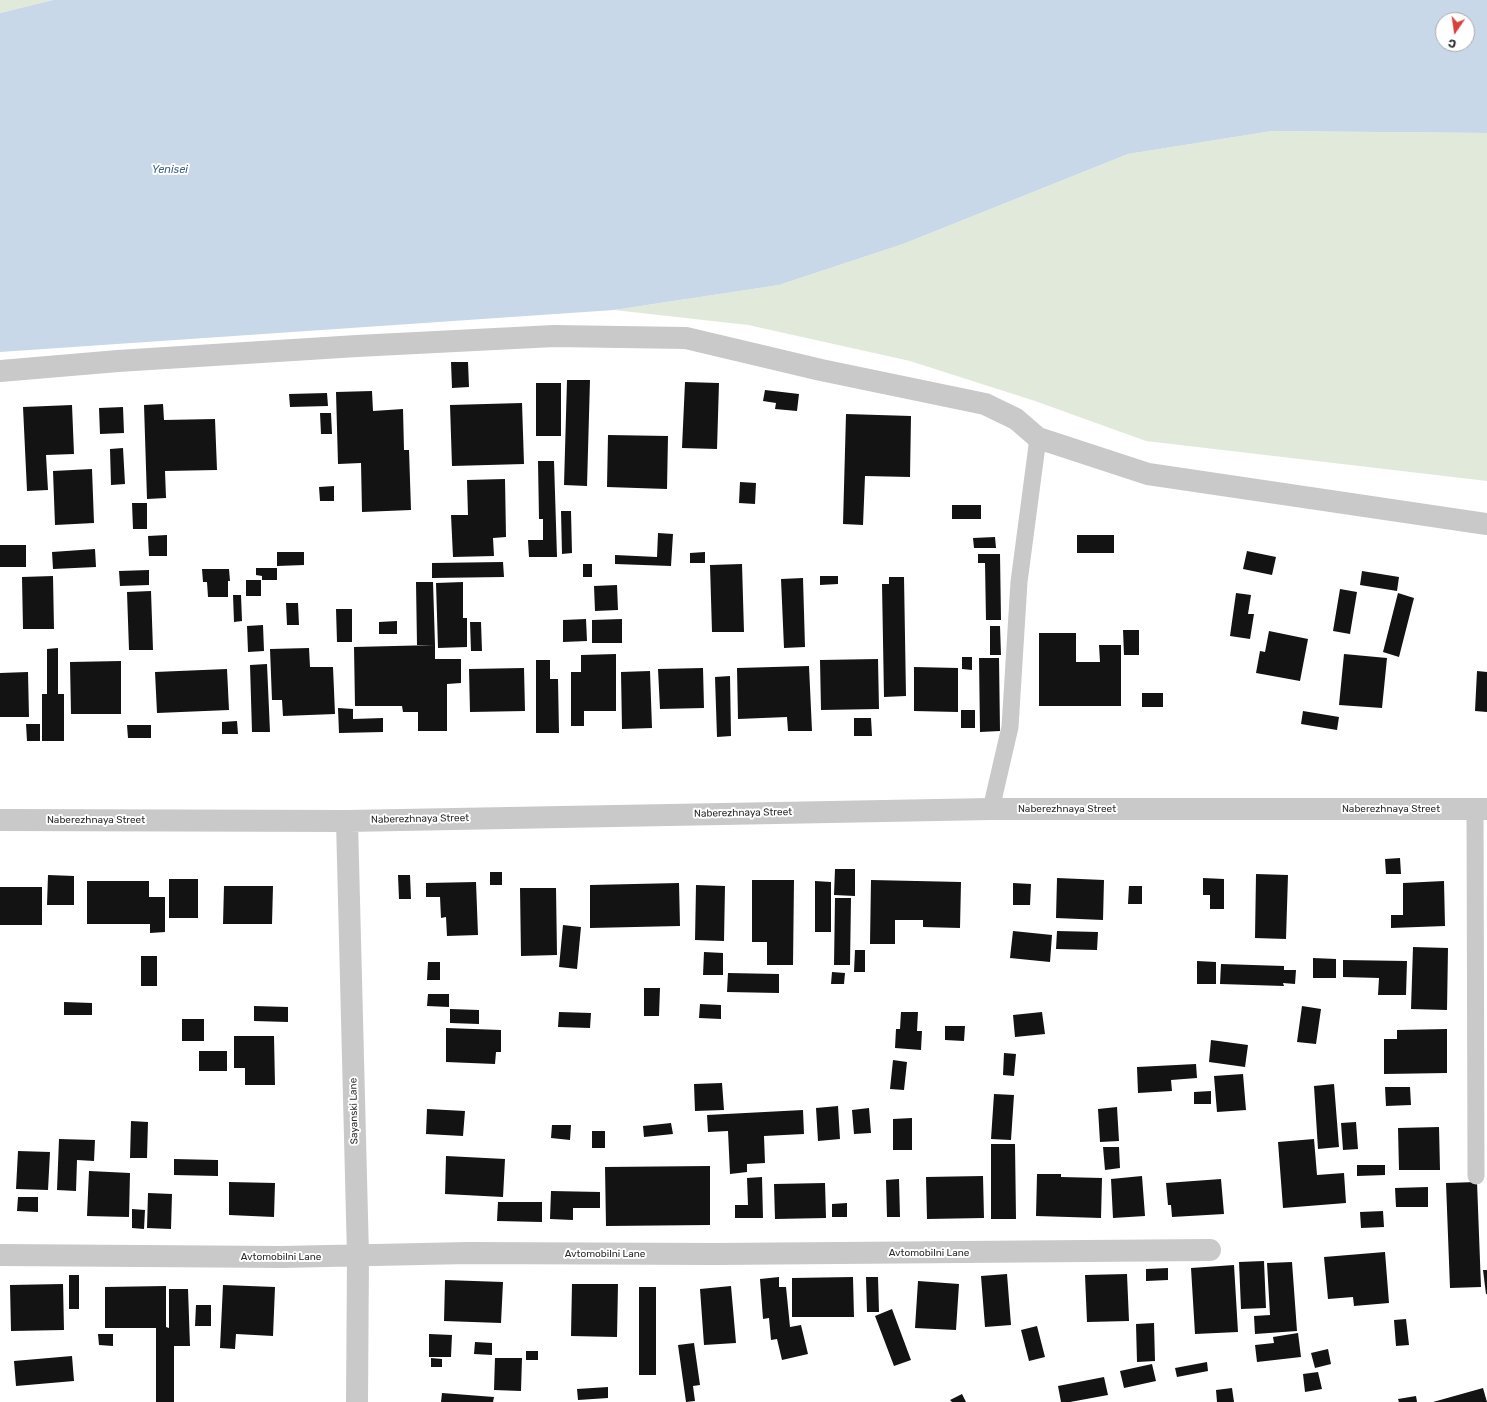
<!DOCTYPE html>
<html>
<head>
<meta charset="utf-8">
<style>
  body { margin:0 }
  #map { position:relative; width:1487px; height:1402px; overflow:hidden; background:#fff; font-family:Rubik,sans-serif }
  canvas { display:block }
  .north { position:absolute; left:1435px; top:12px; width:40px; height:40px; box-sizing:border-box; background:#fff; border:1px solid #ababab; border-radius:50%; rotate:193deg; font-size:11px; font-weight:700; line-height:16px; text-align:center; color:#2c2c2c }
  .north::after { content:''; display:block; margin:auto; width:14px; height:18px; background:#d7403b; clip-path:polygon(50% 0,100% 100%,50% 72%,0 100%) }
</style>
</head>
<body>
<div id="map">
<canvas width="1487" height="1402"></canvas>
<div class="north">С</div>
</div>
<script>
const context = document.querySelector('canvas').getContext('2d');
context.lineJoin = 'round';
function fillPath(path, color) { context.fillStyle = color; context.fill(path, 'evenodd'); }
const toPath = rows => new Path2D(rows.map(r => 'M' + r).join(''));
function strokePath(path, color, width, dash) { context.strokeStyle = color; context.lineWidth = width; context.lineCap = dash ? 'butt' : 'round'; context.setLineDash(dash || []); context.stroke(path); }
function label(font, color, halo, rows, align = 'center') {
  context.font = font + ' Rubik,sans-serif'; context.lineWidth = 4; context.setLineDash([]); context.textBaseline = 'middle'; context.strokeStyle = halo; context.fillStyle = color; for (const [text, x, y, turn = 0] of rows) {
    context.save(); context.translate(x, y); context.rotate((+turn || 0) * Math.PI / 180); context.textAlign = isNaN(turn) ? turn : align; if (halo) context.strokeText(text, 0, 0); context.fillText(text, 0, 0); context.restore();
  }
}
const green = toPath([
  [0,0,53,0,0,13],
  [1272,131,1487,133,1487,481,1146,441,1035,401,910,361,748,325,614,310,779,285,903,244,1128,154]
]);
const water = toPath([
  [53,0,1487,0,1487,133,1272,131,1128,154,903,244,779,285,614,310,0,352,0,13],
  [1443,20,1467,20,1467,44,1443,44]
]);
const building = toPath([
  [451,362,468,362,469,387,452,388],
  [567,380,590,380,587,486,564,485],
  [685,382,719,383,717,449,682,448],
  [536,383,561,383,561,436,536,436],
  [765,390,799,394,797,411,775,409,776,403,763,401],
  [372,391,373,411,403,409,404,450,409,450,411,510,362,512,361,463,338,464,336,392],
  [327,393,328,406,290,407,289,394],
  [522,403,524,464,452,466,450,405],
  [163,404,164,420,215,419,217,470,165,471,166,498,147,499,144,405],
  [72,405,74,454,46,455,48,490,27,491,23,407],
  [123,407,124,433,100,434,99,408],
  [320,413,331,413,332,434,321,434],
  [846,414,911,416,910,477,865,476,863,525,843,524],
  [608,435,668,436,667,489,607,487],
  [123,448,125,484,111,485,110,449],
  [538,461,554,461,557,557,529,557,528,540,543,540,543,519,539,519],
  [92,469,94,523,55,525,53,471],
  [505,479,506,537,493,538,494,556,453,557,451,515,468,515,467,480],
  [740,482,756,483,755,504,739,503],
  [334,486,334,501,320,501,319,487],
  [132,503,147,503,147,529,133,529],
  [952,505,981,505,981,519,952,519],
  [561,511,571,511,572,553,562,554],
  [658,533,673,534,671,566,615,564,615,555,657,557],
  [167,535,167,556,149,556,148,536],
  [1077,535,1114,535,1114,553,1077,553],
  [995,537,996,548,974,548,973,538],
  [0,545,26,545,26,567,0,567],
  [95,549,96,567,53,569,52,552],
  [1247,551,1276,557,1272,575,1243,569],
  [277,552,304,552,304,565,277,566],
  [705,552,705,563,690,563,690,553],
  [978,554,1000,554,1001,620,986,620,985,563,978,563],
  [503,562,504,577,432,578,432,563],
  [583,564,592,564,592,577,583,577],
  [742,564,744,632,712,632,710,565],
  [256,568,277,568,277,580,262,580,262,576,256,575],
  [202,569,229,569,230,581,228,581,228,597,208,597,207,582,203,582],
  [149,570,149,585,120,586,119,571],
  [1362,571,1399,577,1397,591,1360,585],
  [53,576,54,629,23,629,22,577],
  [820,576,838,576,838,584,820,585],
  [889,577,904,577,906,696,884,697,882,584,889,584],
  [803,578,805,647,784,648,781,579],
  [246,580,261,580,261,596,246,596],
  [416,582,433,582,435,645,417,645],
  [463,582,463,618,467,618,467,647,438,648,436,583],
  [617,585,618,610,595,611,594,586],
  [1340,589,1357,592,1350,634,1333,631],
  [151,591,153,650,129,650,127,592],
  [1236,593,1251,595,1248,614,1254,614,1250,639,1230,636],
  [1398,593,1414,598,1399,657,1383,652],
  [233,595,241,595,242,621,234,622],
  [286,603,298,603,299,625,287,625],
  [336,609,352,609,352,642,337,642],
  [586,619,587,641,563,642,563,620],
  [622,619,622,643,592,643,592,620],
  [397,621,397,634,379,634,379,622],
  [470,622,481,622,482,651,471,651],
  [263,625,264,651,248,652,247,626],
  [990,626,1000,626,1001,655,990,655],
  [1123,630,1139,630,1139,655,1124,655],
  [1269,631,1308,639,1300,681,1256,673,1260,651,1265,652],
  [1039,633,1076,633,1076,662,1100,662,1099,645,1121,645,1121,706,1039,706],
  [435,645,435,659,461,659,461,683,447,684,447,731,418,731,418,712,403,712,402,706,355,706,354,647],
  [58,648,58,694,64,694,64,741,42,741,42,694,47,694,47,649],
  [309,648,310,667,333,667,335,714,283,716,282,700,272,700,270,649],
  [616,654,616,711,584,711,584,726,571,726,571,672,581,672,581,655],
  [1344,654,1387,658,1382,708,1339,705],
  [962,657,972,657,972,670,962,669],
  [979,658,999,658,1000,731,980,732],
  [878,659,879,709,821,710,820,660],
  [536,660,550,660,550,679,558,679,559,733,536,733],
  [121,661,121,714,71,714,70,662],
  [267,664,270,732,252,732,250,665],
  [809,666,812,731,788,731,787,717,738,719,737,668],
  [914,667,958,668,958,712,914,711],
  [524,668,525,711,470,712,469,669],
  [703,668,704,708,660,709,658,669],
  [227,669,229,710,157,713,155,672],
  [650,671,652,728,622,729,621,672],
  [1477,671,1487,672,1487,712,1475,711],
  [28,672,29,717,0,717,0,673],
  [730,676,731,736,717,737,715,677],
  [1142,693,1163,693,1163,707,1142,707],
  [338,708,353,709,353,719,383,718,383,732,339,733],
  [961,710,975,710,975,728,961,728],
  [1303,711,1339,717,1337,730,1301,724],
  [854,718,871,718,872,736,854,736],
  [237,721,238,734,222,734,222,722],
  [26,724,40,724,40,741,27,741],
  [127,725,151,725,151,738,128,738],
  [1400,858,1401,874,1386,874,1385,859],
  [835,869,855,869,855,896,834,895],
  [490,872,502,872,502,885,490,885],
  [1256,874,1288,875,1286,939,1255,938],
  [48,875,74,876,74,905,47,905],
  [398,875,410,875,411,899,399,899],
  [1057,878,1104,880,1103,920,1056,918],
  [1203,878,1224,879,1224,909,1210,909,1210,895,1203,895],
  [169,879,198,879,198,918,169,918],
  [752,880,794,880,793,965,767,965,767,942,752,942],
  [871,880,961,882,960,928,923,927,923,920,895,920,895,944,870,944],
  [87,881,149,881,149,897,165,897,165,932,150,933,150,924,87,924],
  [815,881,831,882,831,932,815,932],
  [1444,881,1445,926,1391,928,1391,915,1403,915,1403,883],
  [476,882,478,935,447,936,446,917,441,918,440,897,426,897,426,883],
  [679,883,680,926,590,928,590,885],
  [1013,883,1031,884,1030,905,1013,905],
  [696,885,725,886,724,941,695,940],
  [224,886,273,886,272,924,223,924],
  [1129,886,1142,886,1142,904,1128,904],
  [0,887,42,887,42,925,0,925],
  [520,888,556,888,557,955,521,956],
  [835,898,851,898,850,965,834,965],
  [563,925,581,927,577,969,559,967],
  [1013,931,1052,935,1050,962,1010,958],
  [1057,931,1098,932,1097,950,1056,949],
  [1413,947,1448,948,1447,1010,1411,1009],
  [855,950,865,950,865,972,854,972],
  [704,952,723,953,723,975,703,975],
  [141,956,157,956,157,986,141,986],
  [1313,958,1336,959,1336,978,1313,978],
  [1343,960,1407,961,1406,995,1378,995,1379,978,1343,977],
  [1197,961,1216,962,1216,984,1197,984],
  [428,962,440,962,440,980,427,980],
  [1221,964,1284,966,1284,970,1296,970,1295,984,1283,983,1284,986,1220,984],
  [832,972,845,973,844,984,831,984],
  [728,973,779,974,779,993,727,992],
  [644,988,660,988,659,1016,644,1016],
  [428,994,449,994,449,1007,427,1006],
  [64,1002,92,1003,92,1015,64,1015],
  [700,1004,721,1005,721,1019,699,1018],
  [254,1006,288,1007,288,1022,254,1021],
  [1302,1006,1321,1009,1316,1044,1297,1042],
  [450,1009,479,1010,479,1024,450,1023],
  [559,1012,591,1013,590,1028,558,1027],
  [901,1012,918,1012,917,1031,922,1031,921,1050,895,1048,896,1029,900,1029],
  [1042,1012,1045,1034,1015,1037,1013,1015],
  [182,1019,204,1019,204,1041,182,1041],
  [945,1026,965,1026,964,1041,945,1040],
  [446,1028,501,1030,501,1052,496,1052,495,1064,446,1062],
  [1447,1029,1447,1073,1384,1074,1384,1039,1397,1039,1397,1030],
  [234,1036,274,1036,275,1085,245,1085,245,1068,234,1068],
  [1211,1040,1248,1045,1245,1067,1209,1062],
  [199,1051,227,1051,227,1071,199,1071],
  [1004,1053,1016,1054,1014,1076,1003,1075],
  [893,1060,907,1062,904,1090,890,1089],
  [1196,1064,1197,1078,1171,1080,1172,1091,1138,1093,1137,1067],
  [1243,1074,1246,1110,1217,1112,1214,1076],
  [722,1083,724,1110,695,1111,694,1084],
  [1334,1084,1339,1147,1318,1149,1314,1086],
  [1385,1087,1410,1087,1411,1105,1386,1106],
  [1211,1091,1211,1104,1194,1104,1194,1092],
  [994,1094,1014,1095,1011,1140,991,1139],
  [838,1106,840,1139,818,1141,816,1108],
  [1117,1107,1119,1141,1100,1142,1098,1109],
  [869,1108,871,1133,854,1134,852,1110],
  [427,1109,465,1111,463,1136,426,1134],
  [803,1110,804,1134,764,1136,765,1163,747,1164,747,1172,730,1174,728,1131,708,1132,707,1115],
  [912,1118,912,1150,893,1150,893,1119],
  [131,1121,148,1122,147,1158,130,1158],
  [1356,1122,1358,1149,1343,1150,1341,1123],
  [671,1123,673,1134,644,1137,643,1126],
  [552,1125,571,1125,570,1140,551,1138],
  [1439,1127,1440,1170,1399,1170,1398,1128],
  [592,1131,605,1131,605,1148,592,1148],
  [59,1139,95,1140,94,1161,77,1160,76,1191,57,1190],
  [1314,1139,1317,1175,1344,1173,1346,1203,1283,1208,1278,1142],
  [991,1144,1015,1144,1016,1219,991,1219],
  [1103,1147,1119,1147,1120,1168,1105,1170],
  [18,1151,50,1152,48,1190,16,1189],
  [446,1156,505,1159,503,1197,445,1194],
  [174,1159,218,1160,218,1176,174,1175],
  [1357,1165,1385,1165,1385,1175,1357,1176],
  [710,1166,710,1225,606,1226,605,1167],
  [89,1171,130,1173,129,1217,87,1216],
  [1037,1174,1061,1174,1061,1177,1102,1178,1101,1218,1036,1216],
  [983,1176,984,1218,927,1219,926,1177],
  [1142,1176,1145,1216,1113,1218,1111,1179],
  [762,1177,763,1218,735,1218,735,1205,748,1205,747,1178],
  [899,1179,900,1217,887,1217,886,1180],
  [1221,1179,1224,1214,1172,1217,1171,1205,1168,1205,1166,1183],
  [229,1182,275,1183,274,1217,229,1215],
  [1477,1182,1481,1287,1450,1288,1446,1183],
  [825,1183,826,1218,775,1219,774,1184],
  [1428,1187,1428,1207,1396,1207,1395,1188],
  [551,1191,600,1192,600,1208,573,1208,573,1220,550,1219],
  [148,1193,172,1194,171,1229,147,1228],
  [18,1197,38,1197,38,1212,17,1211],
  [498,1202,542,1202,542,1222,497,1221],
  [847,1203,847,1217,832,1217,832,1204],
  [132,1209,145,1210,144,1229,132,1228],
  [1383,1211,1384,1227,1361,1228,1360,1212],
  [1385,1252,1389,1303,1354,1306,1353,1297,1328,1299,1324,1257],
  [1264,1261,1266,1308,1241,1309,1239,1262],
  [1292,1262,1297,1331,1255,1334,1254,1316,1270,1315,1267,1263],
  [1234,1265,1238,1332,1195,1334,1191,1268],
  [1168,1268,1168,1280,1146,1281,1146,1269],
  [1483,1270,1487,1270,1487,1294,1486,1294],
  [1007,1274,1011,1325,985,1327,981,1276],
  [1127,1274,1129,1321,1087,1322,1085,1275],
  [69,1275,79,1275,79,1309,69,1309],
  [779,1277,779,1287,786,1287,790,1327,801,1325,808,1354,782,1360,777,1339,771,1340,769,1318,763,1319,760,1279],
  [853,1277,854,1317,792,1317,792,1278],
  [866,1277,878,1277,879,1312,867,1312],
  [445,1280,503,1282,501,1323,444,1321],
  [918,1281,959,1284,956,1330,915,1328],
  [63,1284,64,1330,11,1331,10,1285],
  [572,1284,618,1284,617,1337,571,1336],
  [223,1285,275,1287,273,1336,236,1334,235,1349,220,1348],
  [166,1286,166,1327,169,1328,169,1289,188,1289,190,1346,174,1346,174,1402,156,1402,156,1328,105,1328,105,1287],
  [731,1286,736,1343,704,1345,700,1289],
  [639,1287,656,1287,656,1375,639,1375],
  [196,1305,211,1305,211,1326,195,1326],
  [892,1309,911,1360,894,1366,875,1316],
  [1406,1319,1409,1345,1396,1346,1394,1320],
  [1154,1323,1155,1361,1137,1362,1136,1324],
  [1037,1326,1045,1357,1029,1361,1021,1330],
  [1298,1333,1301,1357,1257,1362,1255,1345,1274,1343,1273,1337],
  [98,1334,113,1334,113,1346,99,1345],
  [429,1334,452,1335,451,1357,429,1357],
  [475,1342,492,1343,492,1355,474,1354],
  [694,1343,700,1385,693,1386,695,1401,686,1402,678,1345],
  [1328,1349,1331,1364,1315,1368,1311,1353],
  [526,1351,538,1351,538,1360,526,1360],
  [72,1356,74,1381,16,1386,14,1361],
  [431,1358,442,1359,442,1367,431,1367],
  [495,1358,522,1358,521,1391,494,1390],
  [1207,1362,1208,1371,1177,1377,1175,1368],
  [1152,1364,1156,1381,1124,1388,1120,1371],
  [1318,1372,1322,1389,1305,1392,1303,1374],
  [1104,1377,1108,1395,1070,1402,1061,1402,1058,1386],
  [608,1387,608,1398,578,1400,577,1389],
  [1232,1388,1234,1402,1217,1402,1216,1390],
  [1483,1388,1487,1402,1433,1402],
  [442,1393,494,1397,493,1402,441,1402],
  [962,1394,966,1402,952,1402,950,1400],
  [1416,1396,1417,1402,1399,1402,1398,1399]
]);
const lane = toPath([
  [991,809,1010,727,1019,582,1038,438],
  [1475,809,1476,1176]
]);
const street = toPath([
  [0,371,118,361,357,346,554,336,686,338,821,370,985,404,1016,419,1038,438,1148,474,1487,524],
  [0,820,347,821,991,809,1487,809],
  [347,821,358,1256,357,1402],
  [0,1255,281,1257,468,1253,715,1254,1210,1250]
]);
const streetNames = [
  ["Naberezhnaya Street",1067,809],
  ["Naberezhnaya Street",1391,809],
  ["Naberezhnaya Street",743,813,-1],
  ["Naberezhnaya Street",420,819,-1],
  ["Naberezhnaya Street",96,820],
  ["Sayanski Lane",354,1111,-91],
  ["Avtomobilni Lane",929,1253],
  ["Avtomobilni Lane",605,1254],
  ["Avtomobilni Lane",281,1257]
];
const waterNames = [
  ["Yenisei",170,170]
];
fillPath(green, '#e1e9db');
fillPath(water, '#c8d8e8');
fillPath(building, '#131313');
strokePath(lane, '#c9c9c9', 17);
strokePath(street, '#c9c9c9', 22);
label('10px', '#2c2c2c', '#fff', streetNames);
label('italic 11px', '#416588', '#fff', waterNames);
</script>
</body>
</html>
